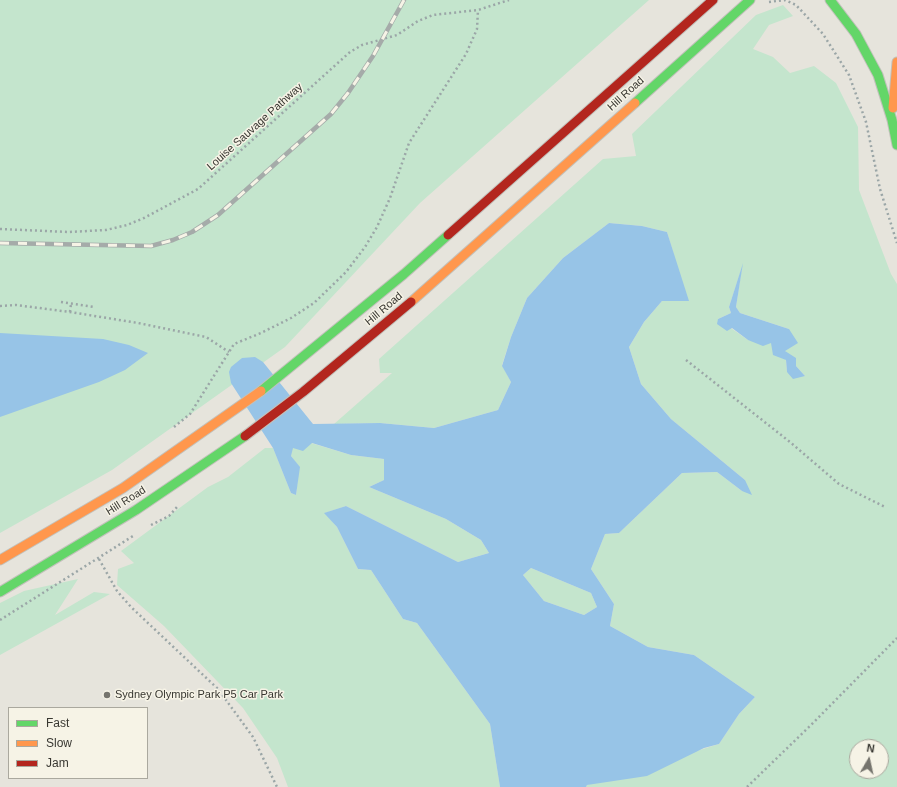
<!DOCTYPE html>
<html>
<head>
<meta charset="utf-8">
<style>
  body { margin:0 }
  #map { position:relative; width:897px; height:787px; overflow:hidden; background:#e6e4dc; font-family:Helvetica,sans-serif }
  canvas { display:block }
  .legend { position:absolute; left:8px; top:707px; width:140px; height:72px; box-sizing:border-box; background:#f6f3e6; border:1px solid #aaa89e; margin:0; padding:5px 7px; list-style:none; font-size:12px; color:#383731 }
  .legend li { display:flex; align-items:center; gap:8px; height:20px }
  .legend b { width:20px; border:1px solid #aaa89e }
  .north { position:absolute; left:849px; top:739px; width:40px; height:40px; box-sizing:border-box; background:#f6f3e6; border:1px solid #aaa89e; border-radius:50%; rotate:9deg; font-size:11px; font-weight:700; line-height:16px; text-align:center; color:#383731 }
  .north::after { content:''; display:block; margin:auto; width:14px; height:18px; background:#75746d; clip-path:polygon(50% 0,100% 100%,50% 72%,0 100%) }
</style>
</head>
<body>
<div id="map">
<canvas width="897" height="787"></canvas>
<ul class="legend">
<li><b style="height:5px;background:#63d668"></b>Fast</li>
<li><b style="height:5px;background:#ff974d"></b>Slow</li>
<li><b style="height:5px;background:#b3261e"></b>Jam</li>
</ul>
<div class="north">N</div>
</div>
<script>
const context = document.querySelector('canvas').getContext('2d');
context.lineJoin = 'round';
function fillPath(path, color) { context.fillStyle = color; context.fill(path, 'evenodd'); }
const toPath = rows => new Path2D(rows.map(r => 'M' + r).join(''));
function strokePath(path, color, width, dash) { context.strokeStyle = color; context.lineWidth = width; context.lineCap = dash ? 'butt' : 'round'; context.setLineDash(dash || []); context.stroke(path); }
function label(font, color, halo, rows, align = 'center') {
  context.font = font + ' Helvetica,sans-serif'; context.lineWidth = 3; context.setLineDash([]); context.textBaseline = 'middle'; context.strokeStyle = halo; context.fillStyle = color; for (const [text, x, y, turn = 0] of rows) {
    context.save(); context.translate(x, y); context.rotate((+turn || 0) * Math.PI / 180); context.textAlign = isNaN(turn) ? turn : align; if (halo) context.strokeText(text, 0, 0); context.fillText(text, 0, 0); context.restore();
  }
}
const green = toPath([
  [0,0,649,0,420,203,285,347,112,470,0,533],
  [783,5,793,16,769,25,753,49,773,57,790,73,814,66,836,83,858,127,859,190,891,274,897,284,897,787,586,787,587,785,719,744,739,714,755,697,694,655,648,647,610,626,614,604,591,569,605,534,619,533,682,473,717,472,742,491,745,480,671,419,641,384,629,347,644,322,662,301,674,255,667,232,642,226,609,223,563,258,527,298,511,337,502,365,511,382,498,410,434,428,380,423,334,424,392,373,380,373,379,359,603,159,636,156,632,134,756,15],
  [742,267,736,307,740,313,789,329,784,350,796,366,805,376,787,372,786,360,771,343,748,340,718,319,731,313,729,307],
  [857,747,881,747,881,771,857,771],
  [311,443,351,455,384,459,384,480,369,487,446,519,481,540,489,553,458,562,346,506,325,513,337,527,358,569,371,570,403,619,417,623,490,724,500,787,288,787,277,758,243,708,164,626,117,585,118,569,134,563,121,551,208,487,228,477,265,448,273,448,291,493,296,495,299,467,291,456,292,448],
  [531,568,591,593,597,607,584,615,544,601,523,575],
  [78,579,55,615,94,592,110,594,0,655,0,603,24,591]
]);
const water = toPath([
  [609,223,642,226,667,232,689,301,662,301,644,322,629,347,641,384,671,419,745,480,752,495,742,491,717,472,682,473,619,533,605,534,591,569,614,604,610,626,648,647,694,655,755,697,739,714,719,744,704,748,647,776,587,785,586,787,500,787,490,724,417,623,403,619,371,570,358,569,337,527,324,513,346,506,458,562,489,553,481,540,446,519,369,487,384,480,384,459,351,455,312,443,303,451,293,448,291,456,300,467,296,495,291,493,273,448,231,383,229,372,231,367,242,358,255,357,263,362,313,424,380,423,434,428,498,410,511,382,502,366,511,337,527,298,563,258],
  [531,568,591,593,597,607,584,615,544,601,523,575],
  [743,263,736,307,740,313,789,329,798,343,785,351,796,358,796,366,805,376,793,379,787,372,786,360,773,355,771,343,763,346,748,340,732,328,727,331,717,324,718,319,731,313,729,307],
  [0,333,103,339,129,345,148,353,125,370,99,382,0,417]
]);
const path = toPath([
  [769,2,785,0,796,5,823,34,849,75,866,122,880,189,897,243],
  [0,229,69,232,106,230,127,225,144,218,198,189,350,52,362,45,397,35,418,21,433,15,478,10,509,0],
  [61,302,94,307],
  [0,306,16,305,70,312,138,323,206,337,229,352],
  [70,312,71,304],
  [686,360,790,442,839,484,885,507],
  [174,427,190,414,234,344,261,333,291,318,314,303,346,272,365,247,377,227,390,198,409,143,466,54,477,29,478,10],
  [151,525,169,516,177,507],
  [99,559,117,591,131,607,218,689,253,737,277,787],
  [0,620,133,536],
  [747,787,811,725,897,638]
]);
const fast = toPath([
  [830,0,856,34,878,75,892,120,897,145],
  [635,103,750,0],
  [261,391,404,274,448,235],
  [0,592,136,510,245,436]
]);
const slow = toPath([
  [893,108,897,62],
  [411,302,635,103],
  [0,560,123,488,261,391]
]);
const jam = toPath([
  [448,235,713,0],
  [245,436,303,392,411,302]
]);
const rail = toPath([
  [0,243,151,246,173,240,192,232,218,215,331,114,348,93,373,56,404,0]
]);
const markers = [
  [107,695,4,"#75746d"]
];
const streetNames = [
  ["Hill Road",626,94,-42],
  ["Louise Sauvage Pathway",255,127,-42],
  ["Hill Road",384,309,-40],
  ["Hill Road",126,501,-32]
];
const poiNames = [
  ["Sydney Olympic Park P5 Car Park",115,695]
];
fillPath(green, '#c4e5cd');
fillPath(water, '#97c4e7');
strokePath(fast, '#c2c1bb', 11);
strokePath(slow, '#c2c1bb', 11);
strokePath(jam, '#c2c1bb', 11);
strokePath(path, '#9ba6a7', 2.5, [2, 3]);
strokePath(fast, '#63d668', 9);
strokePath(slow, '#ff974d', 9);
strokePath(jam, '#b3261e', 9);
strokePath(rail, '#a5aba9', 4.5);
strokePath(rail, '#f6f3e6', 3, [9]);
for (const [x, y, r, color] of markers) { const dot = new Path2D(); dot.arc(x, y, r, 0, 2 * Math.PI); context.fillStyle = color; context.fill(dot); strokePath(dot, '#f6f3e6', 1.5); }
label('11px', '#383731', '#f6f3e6', streetNames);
label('11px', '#383731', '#f6f3e6', poiNames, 'left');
</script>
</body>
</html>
